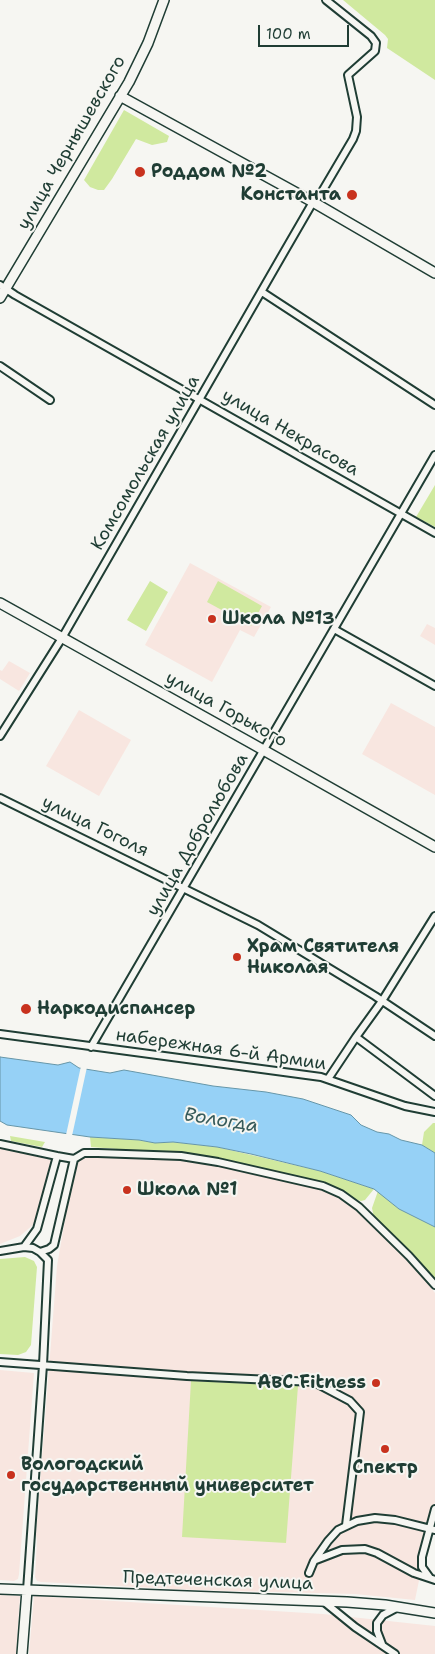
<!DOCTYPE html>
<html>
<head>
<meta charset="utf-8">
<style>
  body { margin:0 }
  #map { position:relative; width:435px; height:1654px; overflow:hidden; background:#f6f6f2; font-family:"Shantell Sans",sans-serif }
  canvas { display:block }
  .scale { position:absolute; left:258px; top:25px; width:91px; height:22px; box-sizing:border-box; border:2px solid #1f3d34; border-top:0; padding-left:6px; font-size:15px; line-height:18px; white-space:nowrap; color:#1f3d34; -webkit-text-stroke:4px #f6f6f2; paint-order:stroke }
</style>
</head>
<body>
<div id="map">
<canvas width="435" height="1654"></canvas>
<div class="scale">100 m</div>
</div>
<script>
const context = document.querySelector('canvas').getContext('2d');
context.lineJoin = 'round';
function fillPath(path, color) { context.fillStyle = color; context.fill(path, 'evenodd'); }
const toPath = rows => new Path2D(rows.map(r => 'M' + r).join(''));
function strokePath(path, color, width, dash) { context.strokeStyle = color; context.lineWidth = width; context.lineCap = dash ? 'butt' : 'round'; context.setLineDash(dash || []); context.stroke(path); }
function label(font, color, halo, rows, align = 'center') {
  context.font = font + ' "Shantell Sans",sans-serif'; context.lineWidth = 4; context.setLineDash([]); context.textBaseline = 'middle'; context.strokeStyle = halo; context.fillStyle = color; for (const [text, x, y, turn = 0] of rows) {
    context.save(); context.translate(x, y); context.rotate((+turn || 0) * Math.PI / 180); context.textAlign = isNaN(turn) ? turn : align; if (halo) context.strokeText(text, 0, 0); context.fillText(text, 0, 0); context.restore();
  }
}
const built = toPath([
  [190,563,271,607,254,637,240,630,212,682,145,645],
  [427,624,435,628,435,645,420,636],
  [9,661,30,673,19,691,0,679,0,670,2,671],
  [391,703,435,727,435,795,362,754],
  [79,710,131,740,99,796,46,766],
  [0,1147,51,1158,53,1161,51,1179,34,1224,20,1236,0,1244],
  [85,1155,181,1158,218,1164,322,1188,349,1201,408,1257,435,1293,435,1502,415,1600,355,1594,195,1590,41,1582,37,1581,35,1577,37,1541,36,1534,57,1266,75,1162],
  [0,1370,34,1373,19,1574,18,1579,14,1581,0,1580],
  [0,1595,20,1596,16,1654,0,1654],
  [34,1596,323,1614,435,1626,435,1654,29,1654]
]);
const green = toPath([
  [343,0,435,0,435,80,387,48,388,39,385,35],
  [124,110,169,136,167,142,152,145,136,139,112,179,104,190,98,190,90,187,84,180],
  [435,485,435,527,416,517],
  [150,581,168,592,146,631,127,620],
  [218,581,262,606,251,626,207,602],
  [433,1123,435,1123,435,1153,422,1145,424,1132],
  [10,1136,45,1142,42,1147,11,1141],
  [90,1137,139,1140,155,1143,173,1142,217,1147,320,1171,374,1189,365,1200,361,1201,351,1198,342,1192,181,1154,91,1147],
  [378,1191,399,1209,435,1227,435,1285,374,1218,372,1208],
  [25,1257,34,1261,37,1267,31,1345,26,1352,18,1355,0,1354,0,1259],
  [191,1381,298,1386,286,1543,182,1537]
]);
const water = toPath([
  [0,1057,58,1065,70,1062,79,1068,110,1073,124,1070,213,1086,266,1092,303,1099,351,1115,361,1125,377,1132,389,1134,401,1140,422,1145,435,1153,435,1227,399,1209,374,1189,320,1171,251,1154,217,1147,173,1142,155,1143,139,1140,90,1137,7,1125,0,1121,0,1057]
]);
const pier = toPath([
  [81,1066,87,1067,72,1136,66,1135]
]);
const street = toPath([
  [0,285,15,295,435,533],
  [262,292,435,405],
  [0,366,50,400],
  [334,629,435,686],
  [0,736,62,638,280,259,313,202,320,195,353,139,356,131,357,117,348,75,375,51,376,43,371,36,326,0],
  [0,798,258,925,375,996,435,1036],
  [0,1034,321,1077,405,1106,435,1112],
  [356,1037,435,1096],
  [91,1047,435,455],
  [328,1079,356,1037,382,1001,435,916],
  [0,1144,57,1156,74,1159,84,1153,98,1153,181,1156,218,1162,323,1186,341,1194,359,1207,409,1256,435,1285],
  [24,1247,37,1229,57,1156],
  [0,1251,24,1247,33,1248,40,1252,48,1260,43,1365,27,1590],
  [40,1252,49,1249,54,1245,74,1159],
  [0,1362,187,1376,314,1382,350,1401,360,1412,346,1525],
  [316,1560,342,1550,365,1549,377,1553,414,1573,435,1580],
  [309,1573,314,1561,328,1541,338,1530,357,1521,375,1518,395,1520,435,1530],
  [430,1578,422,1567,422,1557,435,1509],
  [323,1601,355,1627,395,1654],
  [382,1644,377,1631,377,1623,383,1615,398,1607]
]);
const secondary = toPath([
  [120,96,313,202,435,273],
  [0,298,129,82,148,43,164,0],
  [0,603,251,743,435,847],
  [0,1589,347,1602,385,1605,435,1613],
  [22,1654,27,1590]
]);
const markers = [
  [140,172,6,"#c8321e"],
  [352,195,6,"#c8321e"],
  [212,619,5,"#c8321e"],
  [237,957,5,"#c8321e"],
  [26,1009,6,"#c8321e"],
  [127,1190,5,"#c8321e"],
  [376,1383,5,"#c8321e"],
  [385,1449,5,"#c8321e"],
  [11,1475,5,"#c8321e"]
];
const streetNames = [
  ["улица Чернышевского",72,143,-60],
  ["улица Некрасова",290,433,30],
  ["Комсомольская улица",146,463,-60],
  ["улица Горького",226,710,29],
  ["улица Гоголя",95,827,26],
  ["улица Добролюбова",198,835,-60],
  ["набережная 6-й Армии",221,1050,8],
  ["Предтеченская улица",218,1581,2]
];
const poiNames = [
  ["Роддом №2",151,172],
  ["Константа",341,195,"right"],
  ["Школа №13",222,619],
  ["Храм Святителя",247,947],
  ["Николая",247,968],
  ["Наркодиспансер",37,1009],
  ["Школа №1",137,1190],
  ["ABC Fitness",366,1383,"right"],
  ["Вологодский",21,1465],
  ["государственный университет",21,1486],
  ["Спектр",385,1468,"center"]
];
const waterNames = [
  ["Вологда",221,1121,9]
];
fillPath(built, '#f8e6e0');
fillPath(green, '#d0e99f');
fillPath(water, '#96d1f6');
strokePath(water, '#6696a8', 1);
fillPath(pier, '#f6f6f2');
strokePath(street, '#1f3d34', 10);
strokePath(secondary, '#1f3d34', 12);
strokePath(street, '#f6f6f2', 6);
strokePath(secondary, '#f6f6f2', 9);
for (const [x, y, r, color] of markers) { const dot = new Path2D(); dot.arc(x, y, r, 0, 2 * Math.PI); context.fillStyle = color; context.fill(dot); strokePath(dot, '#f6f6f2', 2); }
label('18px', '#1f3d34', '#f6f6f2', streetNames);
label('bold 18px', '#1f3d34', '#f6f6f2', poiNames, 'left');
label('italic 19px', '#375b5b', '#f6f6f2', waterNames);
</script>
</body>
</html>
